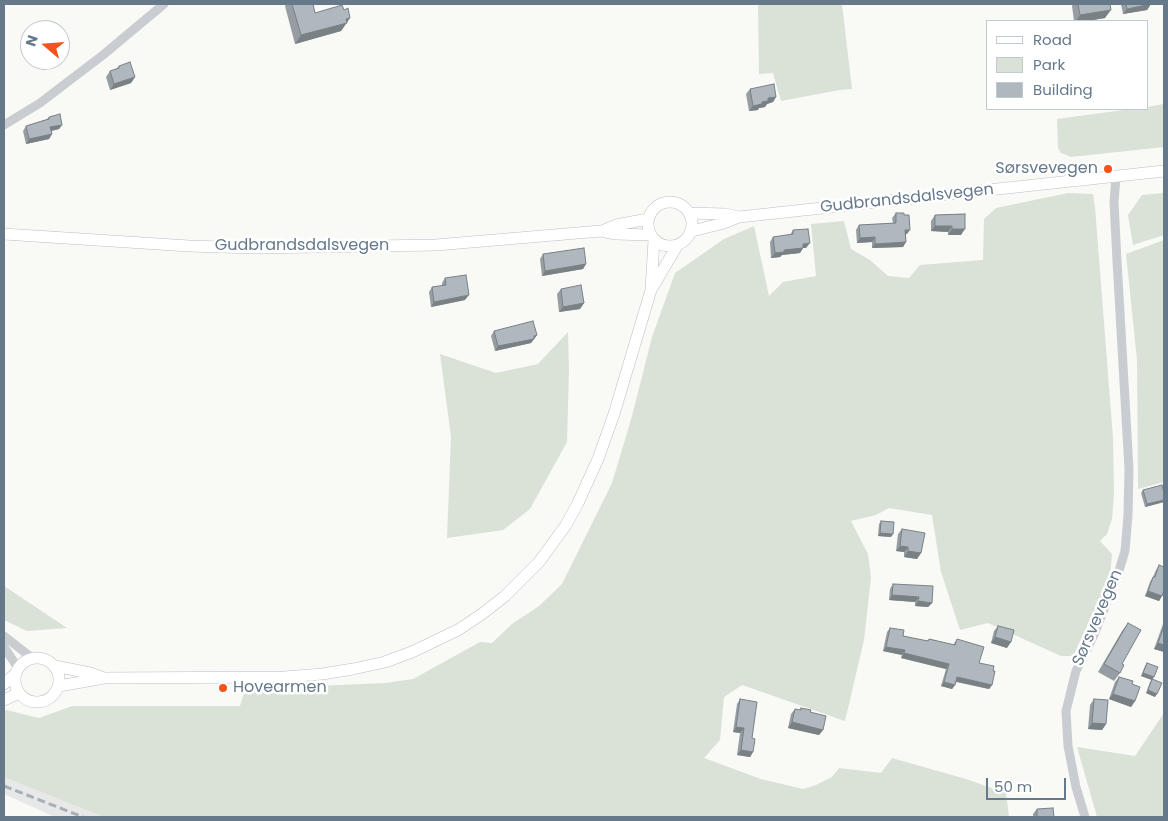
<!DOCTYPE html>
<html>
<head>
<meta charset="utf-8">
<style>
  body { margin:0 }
  #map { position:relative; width:1168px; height:821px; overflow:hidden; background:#f9f9f6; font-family:Poppins,sans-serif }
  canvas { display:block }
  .frame { position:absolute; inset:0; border:5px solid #65798b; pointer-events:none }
  .legend { position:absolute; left:986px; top:20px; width:162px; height:90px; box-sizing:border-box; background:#fff; border:1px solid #c1c9d1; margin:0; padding:6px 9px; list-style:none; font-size:15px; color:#65798b }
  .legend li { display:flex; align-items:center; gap:10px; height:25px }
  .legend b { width:25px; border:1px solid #c1c9d1 }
  .north { position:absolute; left:20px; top:20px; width:50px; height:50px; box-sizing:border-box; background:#fff; border:1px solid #c1c9d1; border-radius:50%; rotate:288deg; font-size:14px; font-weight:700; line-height:20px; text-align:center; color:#65798b }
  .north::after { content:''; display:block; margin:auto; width:18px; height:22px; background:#f6531a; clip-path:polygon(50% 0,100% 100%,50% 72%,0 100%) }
  .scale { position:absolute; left:986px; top:778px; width:80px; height:22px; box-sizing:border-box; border:2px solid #65798b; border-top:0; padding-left:6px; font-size:15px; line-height:18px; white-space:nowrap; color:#65798b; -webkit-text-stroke:4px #fff; paint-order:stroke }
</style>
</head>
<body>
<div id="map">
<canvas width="1168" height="821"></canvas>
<div class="frame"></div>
<ul class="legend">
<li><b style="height:6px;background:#fff"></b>Road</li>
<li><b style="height:14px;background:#dae2d7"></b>Park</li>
<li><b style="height:14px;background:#afb8be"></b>Building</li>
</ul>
<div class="north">N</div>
<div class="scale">50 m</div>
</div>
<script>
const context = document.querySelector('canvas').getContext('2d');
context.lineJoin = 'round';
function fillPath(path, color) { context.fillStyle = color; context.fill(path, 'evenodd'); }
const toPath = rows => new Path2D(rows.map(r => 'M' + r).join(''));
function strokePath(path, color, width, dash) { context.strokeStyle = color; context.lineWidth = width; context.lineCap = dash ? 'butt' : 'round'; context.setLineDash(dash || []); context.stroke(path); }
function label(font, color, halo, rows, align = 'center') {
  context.font = font + ' Poppins,sans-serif'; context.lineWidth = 5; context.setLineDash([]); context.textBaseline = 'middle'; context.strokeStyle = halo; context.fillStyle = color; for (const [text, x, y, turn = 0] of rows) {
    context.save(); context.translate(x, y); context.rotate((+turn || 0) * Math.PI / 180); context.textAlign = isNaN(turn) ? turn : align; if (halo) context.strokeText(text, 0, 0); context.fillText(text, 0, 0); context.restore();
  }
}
const built = toPath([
  [4,777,61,799,104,817,55,817,4,794]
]);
const green = toPath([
  [758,4,842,4,852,89,840,90,781,101,773,73,759,74],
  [1164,104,1164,147,1071,157,1061,153,1058,148,1057,119,1131,109,1147,109,1147,107],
  [1068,193,1093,194,1095,207,1113,438,1114,493,1112,519,1107,534,1100,541,1112,554,1110,578,1073,656,1061,656,988,623,960,630,941,572,932,515,889,508,876,515,851,521,868,554,871,578,864,640,845,721,742,685,724,697,720,740,704,758,761,779,803,789,816,785,832,777,839,768,881,773,892,758,966,779,1006,793,1009,817,104,817,4,777,4,711,6,710,39,718,72,706,240,706,245,689,385,683,413,679,480,642,492,643,512,624,539,606,562,584,612,483,632,416,652,337,675,273,724,239,754,226,769,296,783,282,816,276,811,224,844,221,851,249,870,260,888,276,909,278,920,265,983,260,984,219,996,208],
  [1164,193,1164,235,1133,245,1128,215,1142,195],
  [1164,240,1164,482,1138,489,1137,360,1126,254],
  [568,332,569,370,567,442,530,509,503,530,447,538,451,437,440,354,496,373,538,364],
  [4,586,67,628,27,631,4,620],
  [1164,713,1164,817,1097,817,1077,747,1135,756]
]);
const minor = toPath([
  [4,125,40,103,103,55,164,4],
  [4,636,32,658],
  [4,647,18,668],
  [1085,817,1076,787,1068,746,1066,711,1076,671,1093,637,1118,574,1125,551,1128,515,1129,469,1117,261,1114,202,1116,177]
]);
const secondary = toPath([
  '648 224a22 22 0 1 1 44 0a22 22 0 1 1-44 0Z',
  [689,213,725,214,739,217],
  [602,231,616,225,648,219],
  [692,231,724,223,739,217,1164,171],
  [4,234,189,246,255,248,436,245,601,231,616,234,650,235],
  [651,290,654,240],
  '15 680a22 22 0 1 1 44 0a22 22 0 1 1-44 0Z',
  [55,666,90,673,104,678],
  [4,684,16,673],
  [59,686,104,678,285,677,322,674,353,669,385,662,412,652,458,630,482,614,505,596,539,562,566,525,578,503,598,459,614,414,651,290,677,246],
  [4,700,19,693]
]);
const rail = toPath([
  [4,786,83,817]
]);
const wall = toPath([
  [286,4,313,4,315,13,344,10,350,18,341,31,295,44,285,6],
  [1073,4,1110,4,1105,18,1087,21,1074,21,1072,6],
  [1121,4,1151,4,1147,10,1123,14],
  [119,66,135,77,131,83,110,90,106,77,110,71,116,69],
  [750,89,776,97,773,102,767,104,765,107,759,108,758,110,749,111,746,94],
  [49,117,62,125,59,129,51,131,52,134,49,139,26,144,23,131,26,126,47,119],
  [896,213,907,234,906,234,906,242,903,247,872,248,872,242,857,243,856,230,859,225,893,223,892,218],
  [965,214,961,235,948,235,948,232,931,231,931,221,935,215],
  [793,230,806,248,803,248,800,253,782,255,780,257,771,258,770,242,773,237,790,235],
  [543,254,586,264,583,269,542,276,540,259],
  [445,278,465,300,431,307,429,292,432,287,442,286,442,283],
  [561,289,584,303,580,309,559,312,557,294],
  [494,331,537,335,531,343,495,351,491,336],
  [1143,490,1164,493,1164,502,1145,507,1141,493],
  [881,521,891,537,878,536,879,524],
  [902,529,921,553,917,559,904,557,904,552,896,551,898,534],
  [1159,565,1164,581,1162,596,1159,601,1145,596,1150,582,1153,577,1156,570],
  [893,584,932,603,928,607,915,606,915,602,889,600,890,589],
  [1164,622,1164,652,1154,649,1163,624],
  [1128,623,1120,673,1114,681,1098,672,1122,631],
  [998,626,1007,648,991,643,994,631],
  [890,628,903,636,927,641,929,639,953,645,957,639,979,663,993,671,992,685,989,689,956,682,955,685,952,689,941,686,946,669,901,658,902,655,883,651,887,632],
  [1147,663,1152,680,1155,697,1146,693,1150,682,1152,680,1141,676,1145,666],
  [1119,677,1135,701,1131,707,1109,699,1115,682],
  [740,699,752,738,753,752,750,757,737,755,740,733,733,732,737,704],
  [1094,699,1106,724,1102,730,1088,729,1090,705],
  [801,708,810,712,823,730,819,735,788,728,791,714,795,709,800,710],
  [1037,809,1054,817,1033,817,1033,814]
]);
const shadedWall = toPath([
  [1151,4,1147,10,1123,14,1127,9],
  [1111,10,1105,18,1087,21,1076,21,1080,15],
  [350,18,341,31,295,44,301,35],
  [135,77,131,83,110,90,114,84],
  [776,97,773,102,767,104,765,107,759,108,758,110,749,111,753,106,762,102,768,98],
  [62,125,59,129,47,132,50,127],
  [52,134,49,139,26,144,29,139],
  [935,226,952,226,948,232,931,231],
  [952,229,965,229,961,235,948,235],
  [905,230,910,230,907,234,902,235],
  [875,237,872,242,857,243,860,238],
  [906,242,903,247,872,248,875,244],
  [810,243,806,248,803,248,800,253,782,255,780,257,771,258,775,253,803,244],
  [586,264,583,269,542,276,545,271],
  [469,295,465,300,431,307,434,302],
  [584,303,580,309,559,312,563,307],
  [537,335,531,343,495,351,498,346],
  [1164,500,1164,502,1145,507,1147,504],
  [880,533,893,534,891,537,878,536],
  [900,546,908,547,904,552,896,551],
  [908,551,921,553,917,559,904,557],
  [1148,591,1162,596,1159,601,1145,596],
  [892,595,919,597,915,602,889,600],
  [918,601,932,603,928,607,915,606],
  [995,637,1011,642,1007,648,991,643],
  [1158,643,1164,645,1164,652,1154,649],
  [886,647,905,650,902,655,883,651],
  [904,653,949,664,946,669,901,658],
  [1143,673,1154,677,1152,680,1141,676],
  [957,677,992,685,989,689,954,681],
  [944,682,955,685,952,689,941,686],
  [1148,690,1157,694,1155,697,1146,693],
  [1113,694,1135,701,1131,707,1109,699],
  [792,722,823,730,819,735,788,728],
  [1092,723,1106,724,1102,730,1088,729],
  [736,727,744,728,740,733,733,732],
  [741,750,753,752,750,757,737,755]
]);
const building = toPath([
  [292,4,313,4,315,13,342,5,344,10,348,8,350,18,346,19,347,23,301,35,292,4],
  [1078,4,1110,4,1111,10,1080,15,1078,4],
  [1126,4,1151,4,1127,9,1126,4],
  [130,62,135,77,114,84,110,71,119,68,119,66,130,62],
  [774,84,776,97,768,98,768,101,762,102,762,104,753,106,750,89,774,84],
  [60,114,62,125,50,127,52,134,29,139,26,126,49,119,49,117,60,114],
  [896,213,904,213,904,215,909,215,910,230,905,230,906,242,875,244,875,237,860,238,859,225,896,223,896,213],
  [965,214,965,229,952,229,952,226,935,226,935,215,965,214],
  [808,229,810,243,803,244,803,248,784,250,784,252,775,253,773,237,793,234,793,230,808,229],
  [584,248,586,264,545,271,543,254,584,248],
  [466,275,469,295,434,302,432,287,446,285,445,278,466,275],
  [581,285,584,303,563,307,561,289,581,285],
  [533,321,537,335,534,336,534,339,498,346,494,331,533,321],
  [1162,485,1164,493,1164,500,1147,504,1143,490,1162,485],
  [881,521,894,522,893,534,880,533,881,521],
  [902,529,925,533,921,553,908,551,908,547,900,546,902,529],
  [1159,565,1164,567,1164,590,1162,596,1148,591,1153,577,1155,577,1159,565],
  [893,584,933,586,932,603,918,601,919,597,892,595,893,584],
  [1128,623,1141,630,1122,664,1124,665,1120,673,1104,664,1128,623],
  [998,626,1014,630,1011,642,995,637,998,626],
  [1164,626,1164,645,1158,643,1164,626],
  [890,628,904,630,903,636,928,641,929,639,955,645,957,639,984,647,979,663,994,666,993,671,995,671,992,685,957,677,955,685,944,682,949,664,904,653,905,650,886,647,890,628],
  [1147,663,1158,667,1154,677,1143,673,1147,663],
  [1119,677,1133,681,1132,684,1140,687,1135,701,1113,694,1119,677],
  [1152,679,1162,683,1157,694,1148,690,1152,679],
  [740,699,757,702,752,738,755,739,753,752,741,750,744,728,736,727,740,699],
  [1094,699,1108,700,1106,724,1092,723,1094,699],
  [801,708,811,710,810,712,826,716,823,730,792,722,795,709,801,710,801,708],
  [1053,808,1054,817,1037,817,1037,809,1053,808]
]);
const markers = [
  [1108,169,5,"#f6531a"],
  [223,688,5,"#f6531a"]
];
const poiNames = [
  ["Sørsvevegen",1098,169],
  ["Hovearmen",233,688,"left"]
];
const streetNames = [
  ["Gudbrandsdalsvegen",907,199,-6],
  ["Gudbrandsdalsvegen",302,246],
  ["Sørsvevegen",1098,618,-67]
];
fillPath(built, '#e7e8e7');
fillPath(green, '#dae2d7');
strokePath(secondary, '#bbc0c5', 12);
strokePath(minor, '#c9cdd1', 9);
strokePath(secondary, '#fff', 11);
strokePath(rail, '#a8afb5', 3, [8, 4]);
fillPath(wall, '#969ea3');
fillPath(shadedWall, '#7a8185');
fillPath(building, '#afb8be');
strokePath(building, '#7a8185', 1);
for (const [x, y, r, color] of markers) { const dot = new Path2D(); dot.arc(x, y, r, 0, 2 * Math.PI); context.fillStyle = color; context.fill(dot); strokePath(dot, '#fff', 2); }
label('16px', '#65798b', '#fff', poiNames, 'right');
label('16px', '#65798b', '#fff', streetNames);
</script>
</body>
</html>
